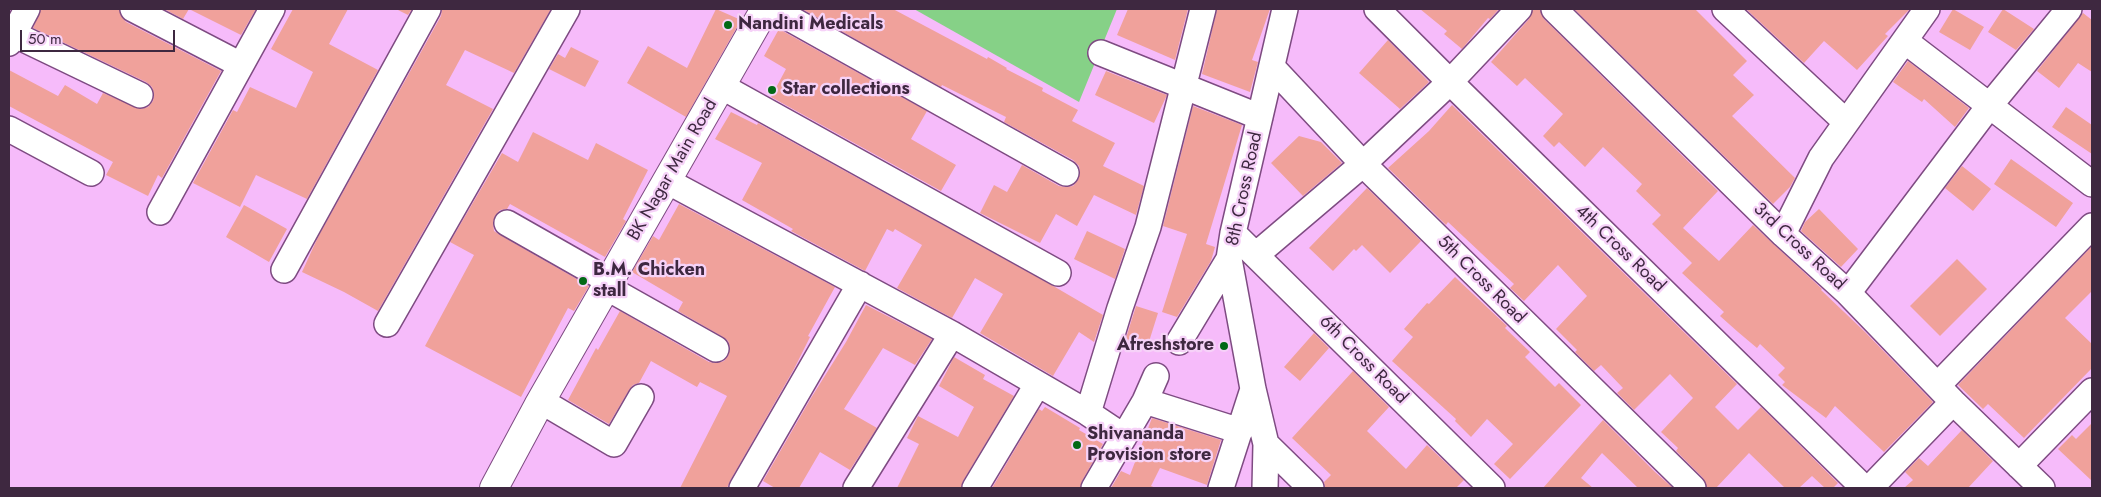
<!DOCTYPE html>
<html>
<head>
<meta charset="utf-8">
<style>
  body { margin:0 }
  #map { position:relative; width:2101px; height:497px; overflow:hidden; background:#f6bbfa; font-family:Jost,sans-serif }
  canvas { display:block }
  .frame { position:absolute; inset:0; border:10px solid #3e2840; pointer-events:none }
  .scale { position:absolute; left:20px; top:30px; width:155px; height:22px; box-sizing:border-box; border:2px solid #3e2840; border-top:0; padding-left:6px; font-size:15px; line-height:18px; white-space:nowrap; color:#3e2840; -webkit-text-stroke:4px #f6d2f8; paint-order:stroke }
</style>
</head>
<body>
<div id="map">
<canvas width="2101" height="497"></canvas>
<div class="frame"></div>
<div class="scale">50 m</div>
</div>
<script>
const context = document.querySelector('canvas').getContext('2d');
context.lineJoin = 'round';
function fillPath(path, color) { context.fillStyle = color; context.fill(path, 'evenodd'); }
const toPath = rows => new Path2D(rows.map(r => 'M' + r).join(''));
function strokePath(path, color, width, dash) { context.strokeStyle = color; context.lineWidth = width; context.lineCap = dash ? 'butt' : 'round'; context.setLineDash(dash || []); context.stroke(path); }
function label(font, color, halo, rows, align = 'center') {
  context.font = font + ' Jost,sans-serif'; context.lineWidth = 4.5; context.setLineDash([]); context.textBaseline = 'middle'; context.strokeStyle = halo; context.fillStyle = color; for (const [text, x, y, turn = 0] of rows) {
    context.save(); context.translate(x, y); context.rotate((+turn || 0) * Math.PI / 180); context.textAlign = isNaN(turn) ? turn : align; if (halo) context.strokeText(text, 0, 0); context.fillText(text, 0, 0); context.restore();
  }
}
const green = toPath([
  [914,9,1117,9,1079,102]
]);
const building = toPath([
  [41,9,119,9,121,16,126,22,221,71,162,178,158,175,148,196,106,175,113,162,9,106,9,70,58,96,65,85,97,104,103,93,141,109,148,107,153,101,154,94,152,87,146,82,33,28],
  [164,9,256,9,241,35,189,9,183,19],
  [293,9,348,9,329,44,378,70,307,199,256,175,240,207,193,183,233,110,237,112,250,87,296,108,313,72,271,49],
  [396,9,412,9,408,15],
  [442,9,551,9,514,73,465,50,446,85,493,109,378,311,344,292,302,272,318,237,441,16],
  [716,9,741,20,686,117,627,83,648,46,687,68],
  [802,9,893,9,987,59,988,57,1007,68,1006,69,1043,88,1042,91,1078,110,1072,121,1115,143,1103,166,1144,186,1136,215,1094,195,1077,226,1056,214,1040,243,980,213,994,185,1007,192,1022,165,1059,186,1066,187,1073,186,1078,180,1080,173,1079,166,1073,160,1004,122,1006,117,942,85,941,87],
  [1128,9,1188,9,1175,60,1117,35],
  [1217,9,1270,9,1252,60,1258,62,1250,92,1202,74],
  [1420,9,1499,9,1490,19,1488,18,1462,49,1444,34,1447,31],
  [1533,9,1540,9,1544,19,1718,191,1683,228,1719,261,1753,225,1822,289,1821,290,1865,332,1933,402,1884,452,1835,406,1826,418,1782,385,1785,382,1778,375,1785,368,1760,344,1757,348,1738,332,1720,316,1724,312,1682,273,1692,263,1652,224,1661,215,1636,191,1642,184,1603,147,1585,167,1559,142,1554,147,1543,136,1563,114,1525,78,1517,86,1491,62,1529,19],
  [1574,9,1695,9,1747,61,1733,75,1754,95,1732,116,1795,178,1790,187,1773,204],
  [1746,9,1910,9,1885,34,1888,36,1857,70,1824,41,1804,63],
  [1953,9,1984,27,1970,50,1939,32],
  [2003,9,2034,29,2016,50,1988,32],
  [2083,13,2092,20,2092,72,2078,63,2059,88,2037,71],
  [779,29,927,111,911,139,956,165,941,191,771,97,786,69,764,56],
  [1388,40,1429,82,1400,109,1359,73],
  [571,47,599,61,585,87,549,69,558,54,565,58],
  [1908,61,1969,108,1955,127,1924,99,1922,102,1893,82],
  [1106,71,1167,95,1154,123,1095,95],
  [1452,105,1737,384,1715,407,1738,430,1761,407,1838,483,1833,488,1825,488,1812,476,1799,488,1785,488,1749,453,1716,488,1707,488,1703,478,1676,451,1678,448,1661,432,1693,398,1670,374,1634,410,1617,393,1623,388,1601,365,1594,371,1575,352,1577,350,1556,329,1587,296,1558,265,1524,301,1510,288,1514,284,1448,222,1446,225,1388,168,1429,131],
  [1193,106,1242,125,1206,244,1215,247,1211,261,1177,317,1162,312,1187,234,1163,226],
  [2066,107,2092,125,2092,154,2052,127],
  [731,112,757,125,758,123,1055,287,1103,315,1094,342,1079,332,1053,376,980,333,1003,294,975,278,952,318,897,288,922,245,895,229,893,232,887,229,865,271,791,231,793,229,742,200,762,163,715,139],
  [533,132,588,160,596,143,648,170,623,219,626,221,605,257,510,204,507,209,500,210,495,216,493,223,494,231,500,235,589,286,574,311,568,308,521,397,425,346,474,255,450,242,502,153,518,162],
  [1299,136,1321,142,1342,163,1303,196,1271,163],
  [2011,159,2073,203,2056,227,1994,184],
  [1962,166,1991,189,1973,211,1945,188],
  [1367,188,1421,241,1390,273,1362,245,1356,251,1354,249,1333,271,1309,248],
  [679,204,835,287,808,336,810,337,794,369,730,481,727,488,680,488,727,396,700,382,697,387,651,361,639,383,633,385,629,390,609,424,568,400,596,348,598,350,620,311,709,362,717,363,724,361,728,356,730,348,728,341,723,337,678,311,683,302,632,272,653,236,659,240],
  [244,205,287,229,269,262,226,237],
  [1819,209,1858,249,1841,267,1801,231,1805,222],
  [1087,231,1125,249,1115,279,1074,259],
  [2092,246,2092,291,2065,318,2092,344,2092,368,2024,438,1988,404,1983,409,1958,385],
  [1957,259,1987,289,1940,336,1910,306],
  [1455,277,1507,326,1505,328,1530,352,1525,357,1555,387,1559,383,1581,405,1510,479,1494,464,1513,444,1487,419,1471,437,1455,421,1456,419,1392,361,1413,337,1404,329,1427,303,1429,304],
  [866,305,932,339,915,365,883,348,844,409,877,428,850,470,820,452,799,488,775,488,763,481,811,398,846,342],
  [1136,306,1158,313,1147,348,1125,341],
  [1314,333,1329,348,1300,381,1284,367],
  [954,357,985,375,983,379,1014,396,963,481,961,488,897,488,919,444,907,438,918,416,958,437,974,407,939,386],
  [1353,371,1389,407,1367,431,1406,469,1427,445,1464,480,1456,488,1325,488,1324,482,1331,475,1292,438],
  [1045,407,1080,428,1079,430,1103,444,1082,481,1080,488,992,488,1039,409,1042,411],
  [1152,418,1221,440,1207,485,1160,468,1151,486,1156,488,1111,488,1121,471,1130,475],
  [1603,420,1655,472,1673,488,1638,488,1602,453,1581,478,1593,488,1543,488],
  [2092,423,2092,481,2058,449,2072,435,2076,439],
  [1962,430,1993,461,1968,488,1904,488,1913,480,1905,472,1919,458,1928,466]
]);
const street = toPath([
  [133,9,241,65],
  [773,9,1066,173],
  [1377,9,1450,82,1864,488],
  [1554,9,1783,234,1848,293,1953,402,2042,488],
  [1725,9,1846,122],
  [9,32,140,95],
  [1905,41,2092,184],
  [9,43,27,9],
  [1101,53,1260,117],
  [1272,67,1363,164,1693,488],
  [721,86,1058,273],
  [9,129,91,173],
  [667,181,952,334,1088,413,1124,437],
  [160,212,272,9],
  [507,223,609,281],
  [1233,233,1492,488],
  [1783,234,1821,158,1927,9],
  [1257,254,1363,164,1450,82,1519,9],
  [284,270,428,9],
  [606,287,716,349],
  [1848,293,1990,105,2069,9],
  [387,324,567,9],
  [1179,342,1229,259],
  [1938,385,2092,226],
  [541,401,614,444,641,397],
  [1145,401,1240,431],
  [1088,413,1120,308,1148,227,1203,9],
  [1266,444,1311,488],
  [2019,466,2092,391],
  [742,488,860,284],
  [856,488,952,334],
  [975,488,1037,385],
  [1094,488,1145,401,1156,376],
  [1221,488,1253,389],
  [1265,488,1266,444,1253,389,1229,259,1233,233,1285,9],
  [1870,488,1953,402]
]);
const secondary = toPath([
  [494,488,538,406,765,9]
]);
const markers = [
  [728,25,5,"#016915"],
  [772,90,5,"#016915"],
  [583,281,5,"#016915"],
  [1224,346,5,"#016915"],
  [1077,445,5,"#016915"]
];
const poiNames = [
  ["Nandini Medicals",738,25],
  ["Star collections",782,90],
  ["B.M. Chicken",593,271],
  ["stall",593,292],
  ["Afreshstore",1214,346,"right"],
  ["Shivananda",1087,435],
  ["Provision store",1087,456]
];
const streetNames = [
  ["BK Nagar Main Road",673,170,-60],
  ["8th Cross Road",1245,189,-78],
  ["3rd Cross Road",1799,247,43],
  ["4th Cross Road",1620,249,44],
  ["5th Cross Road",1481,280,45],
  ["6th Cross Road",1363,360,45]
];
fillPath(green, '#86d187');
fillPath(building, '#f0a19b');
strokePath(street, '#7e4b82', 28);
strokePath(secondary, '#7e4b82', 30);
strokePath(street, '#fff', 25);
strokePath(secondary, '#fff', 28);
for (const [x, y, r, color] of markers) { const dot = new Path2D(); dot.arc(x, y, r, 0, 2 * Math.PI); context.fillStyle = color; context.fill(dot); strokePath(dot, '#f6d2f8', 2); }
label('bold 18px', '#3e2840', '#f6d2f8', poiNames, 'left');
label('18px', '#3e2840', '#f6d2f8', streetNames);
</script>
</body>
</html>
